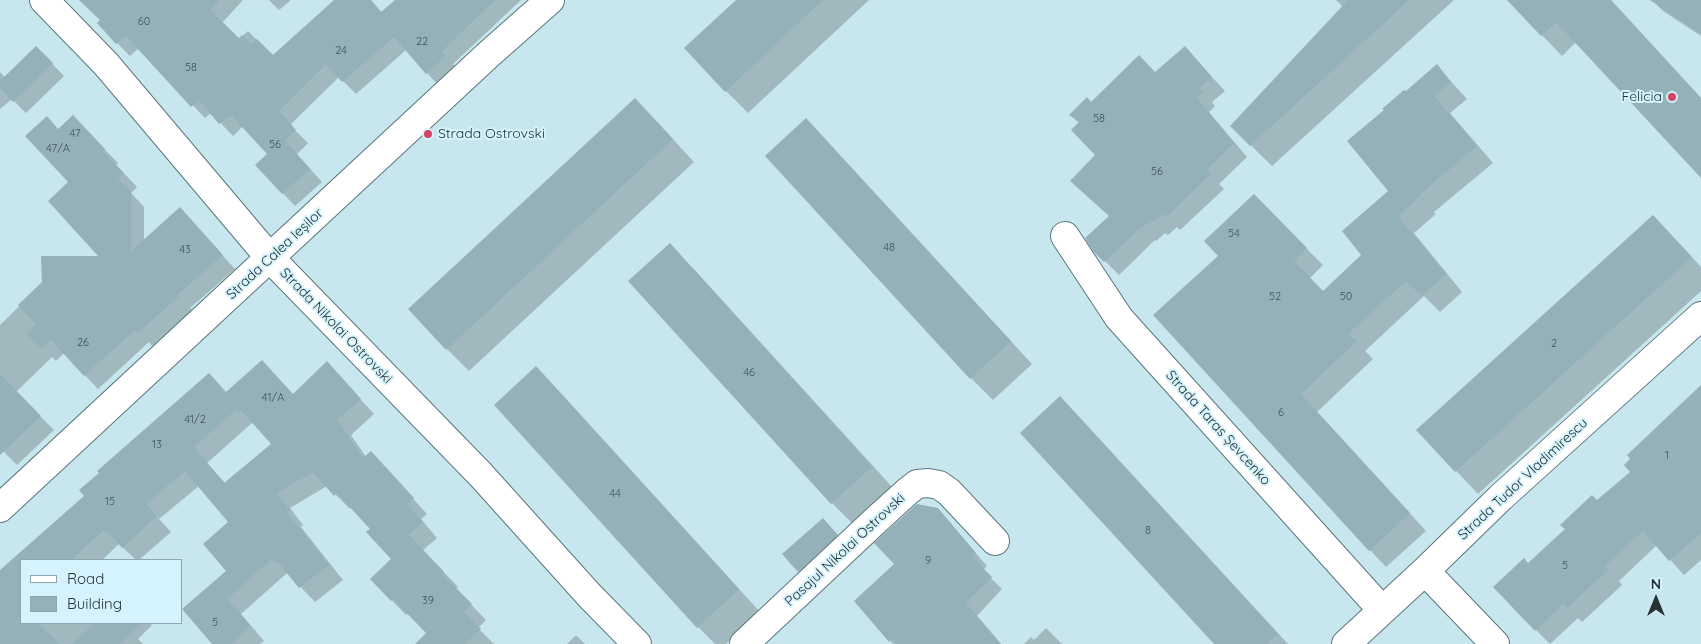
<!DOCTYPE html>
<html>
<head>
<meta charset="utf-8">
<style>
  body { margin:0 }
  #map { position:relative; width:1701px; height:644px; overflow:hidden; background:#c8e6ee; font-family:Quicksand,sans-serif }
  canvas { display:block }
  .legend { position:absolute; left:20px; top:559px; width:162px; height:65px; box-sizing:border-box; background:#d5f3fc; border:1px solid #8fa6ac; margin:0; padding:6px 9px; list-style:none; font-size:15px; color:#263235 }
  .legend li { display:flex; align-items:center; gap:10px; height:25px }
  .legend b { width:25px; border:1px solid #8fa6ac }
  .north { position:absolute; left:1631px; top:574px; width:50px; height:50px; -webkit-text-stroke:4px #d5f3fc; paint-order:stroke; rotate:0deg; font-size:14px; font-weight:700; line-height:20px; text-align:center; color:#263235 }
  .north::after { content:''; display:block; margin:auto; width:18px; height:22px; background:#263235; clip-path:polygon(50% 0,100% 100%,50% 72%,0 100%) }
</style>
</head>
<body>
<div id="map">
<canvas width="1701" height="644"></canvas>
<ul class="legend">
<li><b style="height:6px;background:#fff"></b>Road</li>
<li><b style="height:14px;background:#94b0b8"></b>Building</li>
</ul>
<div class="north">N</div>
</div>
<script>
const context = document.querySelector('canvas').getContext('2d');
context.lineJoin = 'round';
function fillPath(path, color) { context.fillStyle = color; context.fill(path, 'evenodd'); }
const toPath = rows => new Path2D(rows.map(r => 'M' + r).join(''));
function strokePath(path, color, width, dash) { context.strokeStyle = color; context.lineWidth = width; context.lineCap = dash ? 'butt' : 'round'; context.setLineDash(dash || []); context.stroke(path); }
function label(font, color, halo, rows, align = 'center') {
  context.font = font + ' Quicksand,sans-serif'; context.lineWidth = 4; context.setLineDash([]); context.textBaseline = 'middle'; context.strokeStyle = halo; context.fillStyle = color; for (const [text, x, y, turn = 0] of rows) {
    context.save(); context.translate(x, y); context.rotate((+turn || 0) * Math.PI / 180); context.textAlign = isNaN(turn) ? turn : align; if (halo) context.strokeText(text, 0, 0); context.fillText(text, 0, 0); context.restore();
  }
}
const shadow = toPath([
  [81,0,243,0,222,23,239,39,248,31,273,56,336,0,371,0,382,13,397,0,521,0,453,64,458,69,439,86,406,50,356,94,339,77,290,125,308,143,297,154,322,182,295,206,257,166,269,154,245,128,242,127,233,136,211,113,205,118,139,48,130,56,117,43,102,20],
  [269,0,291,0,279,10],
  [738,0,869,0,748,113,726,91],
  [1336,0,1454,0,1272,166,1231,126,1343,7],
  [1508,0,1611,0,1701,98,1701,177,1576,42,1562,56],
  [1652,0,1701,0,1701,36,1663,11],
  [36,47,64,76,26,113,12,99,0,109,0,72,5,77],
  [1185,48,1225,91,1212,102,1215,106,1209,112,1247,157,1219,184,1224,189,1180,230,1177,227,1168,235,1165,233,1156,241,1155,240,1119,275,1094,250,1110,217,1097,155,1079,123,1071,115,1091,103,1155,74],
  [1437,66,1467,99,1450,113,1493,163,1434,212,1436,214,1414,233,1462,292,1440,312,1424,296,1365,351,1373,359,1317,412,1426,531,1386,567,1370,550,1220,256,1254,196,1323,265,1310,278,1323,292,1363,255,1390,191,1406,93],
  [806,120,1032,364,993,400,971,378],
  [657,122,694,162,469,371,447,349],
  [59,130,86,130,118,163,116,165,137,187,131,193,144,207,144,241,180,209,235,269,190,308,192,310,152,346,149,342,98,389,64,353,56,361,52,357,16,392,54,430,17,465,0,448,0,325,43,283,101,257,70,182],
  [1675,239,1701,267,1701,291,1478,494,1418,430],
  [692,267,894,489,854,525,832,503],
  [327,363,374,414,351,435,366,457,385,468,427,514,421,519,437,538,423,550,458,587,456,589,486,620,478,628,494,644,427,644,428,633,408,613,406,615,371,579,393,559,371,529,352,507,350,509,327,486,290,508,303,525,301,527,343,580,315,602,287,573,241,614,264,641,260,644,214,644,228,571,230,522,199,486,159,519,171,532,139,560,136,560,119,544,102,560,21,560,21,623,150,623,152,625,138,639,143,644,0,644,0,572,227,393,294,395],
  [252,423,255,425,273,444,226,484,207,463],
  [1701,385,1701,560,1684,575,1657,545,1619,581,1622,585,1582,622,1578,618,1550,644,1536,630,1528,564,1632,472],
  [558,390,760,612,726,644,715,644,698,627,496,405],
  [1060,398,1082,420,1288,644,1215,644],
  [937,509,987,566,983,570,1002,589,977,616,1001,644,893,644,890,641,896,564],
  [835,532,849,548,811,584,799,571],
  [1046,628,1062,644,1024,644,1031,637,1034,640],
  [576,635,585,644,567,644]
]);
const building = toPath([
  [79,0,219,0,210,10,239,38,242,35,251,44,257,39,273,55,334,0,371,0,381,12,395,0,495,0,442,51,446,56,426,74,394,37,342,82,326,64,279,111,296,130,285,141,310,169,282,194,255,165,267,154,232,116,230,117,229,116,219,124,199,100,191,107,126,36,116,44,97,23,100,20],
  [736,0,823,0,725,92,684,48],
  [1348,0,1409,0,1250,146,1230,126],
  [1507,0,1611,0,1701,98,1701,178,1556,22,1541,36],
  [1650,0,1701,0,1701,34],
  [36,46,53,63,13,102,0,88,0,81],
  [1185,46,1212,77,1199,88,1203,92,1196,97,1234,143,1207,170,1211,174,1166,217,1162,214,1153,222,1151,220,1142,228,1141,227,1104,262,1093,251,1085,238,1109,216,1070,181,1095,155,1071,130,1079,122,1069,115,1087,97,1091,102,1139,55,1155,72],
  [1437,64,1451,82,1434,96,1477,146,1419,195,1420,196,1398,216,1446,274,1422,296,1406,281,1348,334,1357,341,1301,394,1410,513,1369,551,1153,315,1218,256,1204,241,1254,194,1307,248,1294,261,1323,291,1361,255,1342,231,1388,191,1347,141,1384,110,1382,109,1404,90,1406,91],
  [635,98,673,139,446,350,408,309],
  [73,115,105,149,103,151,124,173,118,179,131,192,131,251,180,207,223,255,178,294,179,296,138,333,135,330,84,376,51,340,42,349,27,334,36,324,18,305,42,282,41,256,98,256,48,201,68,182,25,136,47,116,58,129],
  [806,118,1011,341,970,379,765,156],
  [1653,215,1692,257,1455,472,1416,430],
  [670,243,872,467,831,504,628,281],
  [262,360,293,394,327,361,361,399,337,420,363,458,371,451,414,498,407,504,423,522,409,535,444,572,442,574,472,604,464,612,481,629,465,644,415,644,426,633,393,599,391,601,370,579,391,559,366,532,370,529,337,493,334,496,313,472,277,493,290,510,287,512,329,565,299,588,277,561,275,563,272,559,227,599,250,625,231,644,212,644,182,609,226,571,203,544,228,522,185,471,146,504,157,516,122,548,108,532,107,534,104,530,71,560,21,560,21,623,37,623,60,644,0,644,0,570,84,496,79,490,99,473,97,471,209,373,226,392],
  [237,409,239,412,241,410,271,444,224,483,194,447],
  [536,366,739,589,697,628,494,405],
  [0,374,41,416,0,455],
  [1701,385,1701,533,1669,561,1643,531,1605,566,1608,570,1567,608,1563,604,1535,631,1493,587,1524,558,1528,563,1565,529,1560,525,1592,495,1597,500,1630,472,1624,465,1630,459,1627,455],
  [1060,396,1278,634,1267,644,1214,644,1020,433],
  [917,504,938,508,976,553,972,557,992,577,966,603,1001,644,896,644,892,638,889,642,854,601,894,564,874,543],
  [823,518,838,535,798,572,782,554],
  [95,623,142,623,119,644,72,644]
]);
const minor = toPath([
  [44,0,106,64,270,258,481,475,589,595,637,644],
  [1065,236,1119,318,1382,610],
  [0,508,489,54,550,0],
  [1425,571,1495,644],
  [744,644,875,521,908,491,917,484,928,483,939,485,949,492,995,541],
  [1346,644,1425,571,1500,498,1701,316]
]);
const markers = [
  [1672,97,5,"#d34364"],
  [428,134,5,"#d34364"]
];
const numberNames = [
  ["60",144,22],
  ["22",422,42],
  ["24",341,51],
  ["58",191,68],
  ["58",1099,119],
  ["47",75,134],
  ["56",275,145],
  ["47/A",58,149],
  ["56",1157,172],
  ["54",1234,234],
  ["48",889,248],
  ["43",185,250],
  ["52",1275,297],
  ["50",1346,297],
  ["26",83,343],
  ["2",1554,344],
  ["46",749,373],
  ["41/A",273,398],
  ["6",1281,413],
  ["41/2",195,420],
  ["13",157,445],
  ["1",1667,456],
  ["44",615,494],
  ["15",110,502],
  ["8",1148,531],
  ["9",928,561],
  ["5",1565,566],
  ["39",428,601],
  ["5",215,623]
];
const poiNames = [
  ["Felicia",1662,97],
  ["Strada Ostrovski",438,134,"left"]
];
const streetNames = [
  ["Strada Calea Ieșilor",275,254,-43],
  ["Strada Nikolai Ostrovski",336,326,46],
  ["Strada Taras Șevcenko",1218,428,48],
  ["Strada Tudor Vladimirescu",1523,479,-43],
  ["Pasajul Nikolai Ostrovski",845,550,-43]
];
fillPath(shadow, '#0003');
fillPath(building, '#94b0b8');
strokePath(minor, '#5b767d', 30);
strokePath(minor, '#fff', 28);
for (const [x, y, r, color] of markers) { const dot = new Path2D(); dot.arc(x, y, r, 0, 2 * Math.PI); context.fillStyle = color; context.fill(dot); strokePath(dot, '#d5f3fc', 2); }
label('11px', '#425256', null, numberNames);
label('14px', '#263235', '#d5f3fc', poiNames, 'right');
label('14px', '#263235', '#d5f3fc', streetNames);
</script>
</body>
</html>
